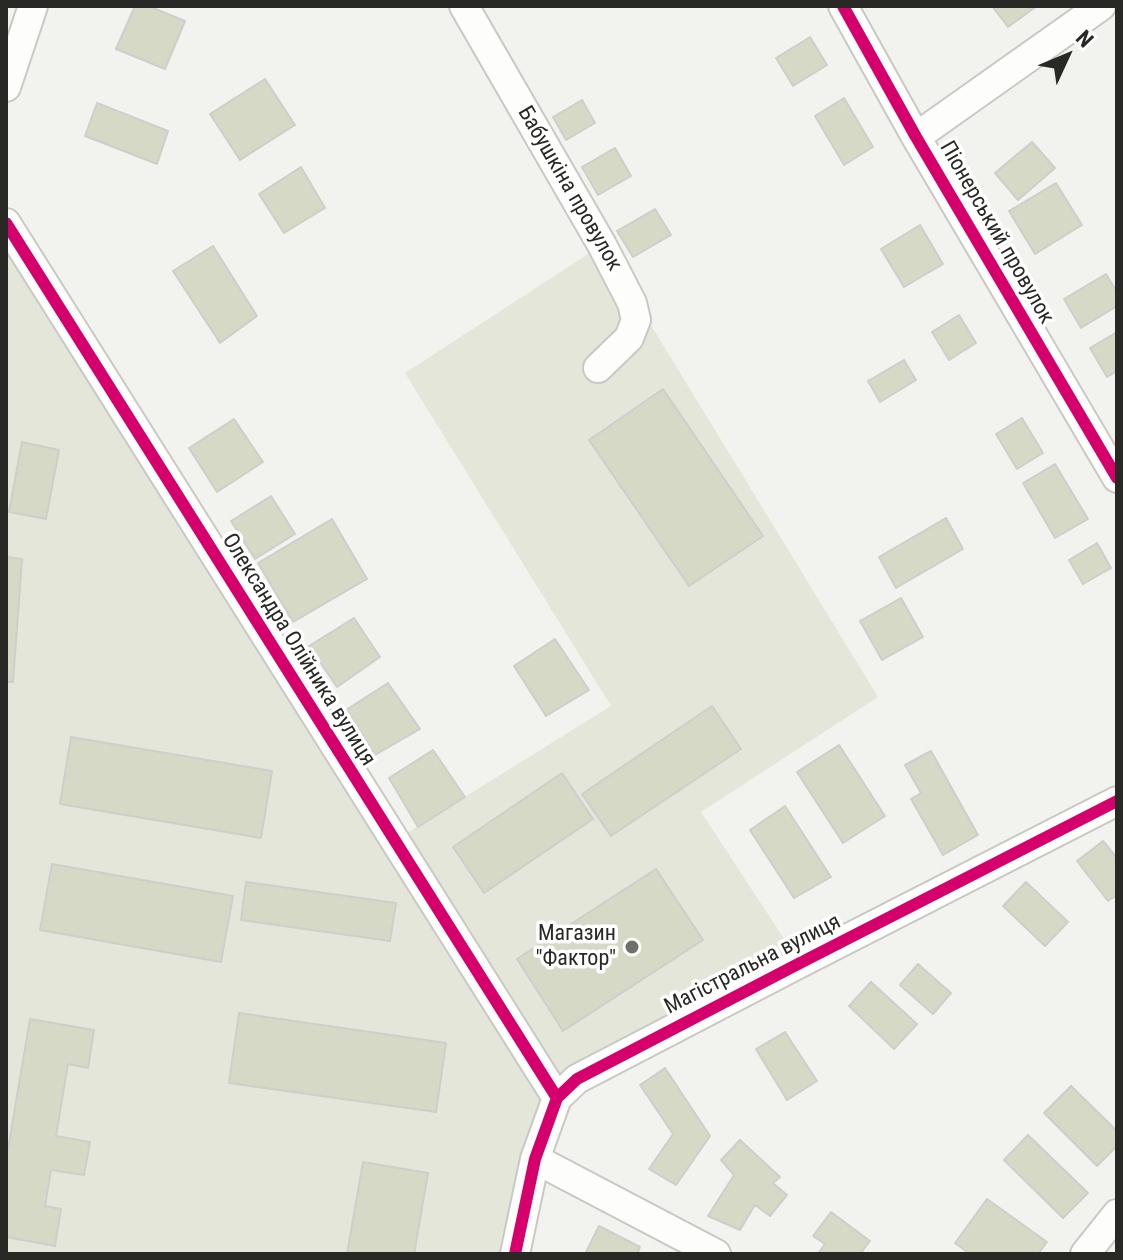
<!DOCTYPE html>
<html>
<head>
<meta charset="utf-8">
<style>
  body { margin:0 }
  #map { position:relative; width:1123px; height:1260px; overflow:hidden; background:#f2f3ee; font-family:"Roboto Condensed",sans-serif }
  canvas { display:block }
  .frame { position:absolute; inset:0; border:8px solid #282925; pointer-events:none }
  .north { position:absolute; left:1027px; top:16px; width:80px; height:80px; -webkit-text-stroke:6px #fff; paint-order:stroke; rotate:46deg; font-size:22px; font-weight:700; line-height:32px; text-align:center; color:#282925 }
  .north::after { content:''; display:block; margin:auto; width:28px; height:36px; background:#282925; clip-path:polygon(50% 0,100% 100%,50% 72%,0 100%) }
</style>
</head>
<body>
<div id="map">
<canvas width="1123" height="1260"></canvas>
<div class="frame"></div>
<div class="north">N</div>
</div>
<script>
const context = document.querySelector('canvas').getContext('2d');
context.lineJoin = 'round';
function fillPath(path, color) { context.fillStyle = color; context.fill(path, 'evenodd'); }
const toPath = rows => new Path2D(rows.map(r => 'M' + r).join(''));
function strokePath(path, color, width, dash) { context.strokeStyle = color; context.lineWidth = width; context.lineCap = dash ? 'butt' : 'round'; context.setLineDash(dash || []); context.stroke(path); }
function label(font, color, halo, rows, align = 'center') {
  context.font = font + ' "Roboto Condensed",sans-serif'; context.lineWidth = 7; context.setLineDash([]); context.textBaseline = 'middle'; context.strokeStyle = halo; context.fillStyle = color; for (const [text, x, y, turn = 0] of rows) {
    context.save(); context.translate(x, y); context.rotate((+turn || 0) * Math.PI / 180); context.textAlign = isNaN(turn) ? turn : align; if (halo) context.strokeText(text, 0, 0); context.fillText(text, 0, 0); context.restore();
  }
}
const built = toPath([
  [6,223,394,841,611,706,405,373,602,245,878,697,701,812,800,963,577,1079,515,1254,6,1254]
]);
const building = toPath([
  [135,6,148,6,185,21,165,69,116,49,135,6],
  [992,6,1037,6,1008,27,992,6],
  [810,37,827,65,793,86,776,58,810,37],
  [265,79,295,125,240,160,210,114,265,79],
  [844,98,873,147,844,165,815,116,844,98],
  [582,100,595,123,566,140,553,117,582,100],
  [97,103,168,131,157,164,85,136,97,103],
  [1032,142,1055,168,1018,200,995,173,1032,142],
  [615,148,631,176,598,195,582,167,615,148],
  [301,167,325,208,284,233,259,194,301,167],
  [1056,183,1082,225,1035,254,1009,211,1056,183],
  [655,209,671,235,633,257,617,231,655,209],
  [920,225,943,264,904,287,881,249,920,225],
  [213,246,257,316,220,343,173,271,213,246],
  [1106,274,1117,292,1117,306,1081,328,1064,299,1106,274],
  [959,315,976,343,949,360,932,332,959,315],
  [1117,332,1117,371,1107,377,1090,348,1117,332],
  [904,360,916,380,880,402,868,381,904,360],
  [663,389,763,536,689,586,589,440,663,389],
  [1022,418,1043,453,1017,469,996,434,1022,418],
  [234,419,263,462,217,492,189,448,234,419],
  [22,442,59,450,46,519,9,512,22,442],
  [1055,464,1088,519,1055,538,1023,483,1055,464],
  [271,496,295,534,255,559,231,521,271,496],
  [946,518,963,549,896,588,879,557,946,518],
  [332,519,367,579,293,622,258,563,332,519],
  [1097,543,1111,568,1083,584,1069,560,1097,543],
  [6,557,22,559,13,682,6,682,6,557],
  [901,598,923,637,882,660,860,621,901,598],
  [354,618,380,657,337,687,309,646,354,618],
  [555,639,589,690,546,716,514,666,555,639],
  [388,683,420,729,375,755,346,710,388,683],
  [712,706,741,749,611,836,582,794,712,706],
  [71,737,272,771,261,838,60,804,71,737],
  [839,745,885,816,843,843,797,772,839,745],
  [433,750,465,797,418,827,389,778,433,750],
  [931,751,978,835,943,855,911,799,921,793,905,765,931,751],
  [562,773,593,819,484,893,453,847,562,773],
  [785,806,831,877,794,898,750,830,785,806],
  [1103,841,1117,858,1117,895,1108,901,1077,861,1103,841],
  [52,864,233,896,221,962,40,930,52,864],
  [656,869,703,940,563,1031,517,959,656,869],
  [246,882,396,903,390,941,241,920,246,882],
  [1026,882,1068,922,1045,946,1003,906,1026,882],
  [918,964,951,993,933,1014,900,985,918,964],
  [871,982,917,1024,894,1049,849,1006,871,982],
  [239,1013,446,1043,436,1112,229,1083,239,1013],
  [30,1019,94,1030,88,1068,68,1064,56,1136,90,1142,84,1175,51,1170,45,1206,61,1209,55,1246,6,1237,6,1161,30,1019],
  [785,1032,817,1081,787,1100,756,1049,785,1032],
  [665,1068,710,1136,676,1185,649,1169,673,1134,640,1085,665,1068],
  [1071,1086,1117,1131,1117,1146,1097,1166,1044,1113,1071,1086],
  [1028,1135,1088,1193,1063,1218,1004,1160,1028,1135],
  [740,1140,780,1177,773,1183,787,1195,770,1216,755,1205,740,1230,708,1216,734,1175,721,1160,740,1140],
  [363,1162,428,1173,414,1254,347,1254,363,1162],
  [987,1199,1047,1242,1038,1254,970,1254,955,1243,987,1199],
  [831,1212,870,1241,860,1254,818,1254,825,1244,813,1236,831,1212],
  [599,1226,640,1247,637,1254,585,1254,599,1226]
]);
const street = toPath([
  [464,6,602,245,632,303,636,320,629,338,598,368],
  [843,6,916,137,1117,478],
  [6,87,33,6],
  [916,137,1101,6],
  [6,223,557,1098],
  [535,1159,716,1254],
  [515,1254,535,1159,557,1098,577,1079,800,963,1117,801],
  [1085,1254,1117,1214]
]);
const cycleway = toPath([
  [843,6,916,137,1117,478],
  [6,223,557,1098],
  [515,1254,535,1159,557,1098,577,1079,800,963,1117,801]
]);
const markers = [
  [632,947,8,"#6f706b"]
];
const streetNames = [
  ["Бабушкіна провулок",569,189,60],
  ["Піонерський провулок",996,233,60],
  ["Олександра Олійника вулиця",298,650,58],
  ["Магістральна вулиця",753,965,-27]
];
const poiNames = [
  ["Магазин",616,934],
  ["\"Фактор\"",616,959]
];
fillPath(built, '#e4e6da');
fillPath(building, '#d6d9c5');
strokePath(building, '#cececb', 2);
strokePath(street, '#c8c9c5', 32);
strokePath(street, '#fdfdfc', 28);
strokePath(cycleway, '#d6006c', 12);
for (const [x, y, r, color] of markers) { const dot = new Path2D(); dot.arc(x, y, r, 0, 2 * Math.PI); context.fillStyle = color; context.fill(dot); strokePath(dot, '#fff', 3); }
label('22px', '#282925', '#fff', streetNames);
label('22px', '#282925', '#fff', poiNames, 'right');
</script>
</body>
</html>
